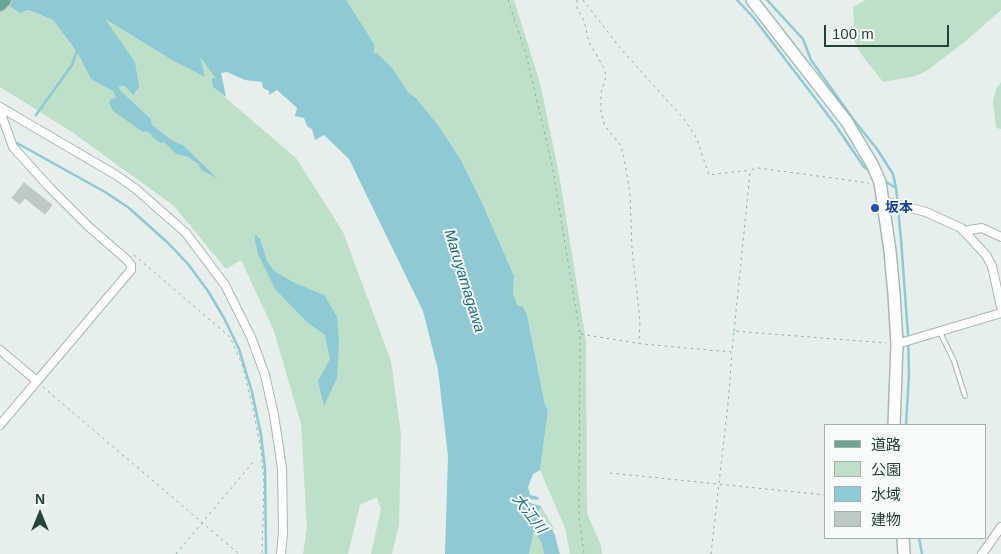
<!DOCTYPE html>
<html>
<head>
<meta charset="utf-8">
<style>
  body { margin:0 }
  #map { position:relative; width:1001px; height:554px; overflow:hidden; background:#e6efeb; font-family:Helvetica,"Noto Sans JP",sans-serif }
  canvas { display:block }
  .legend { position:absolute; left:824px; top:424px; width:162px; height:115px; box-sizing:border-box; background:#f7fbf9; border:1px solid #a3b1ad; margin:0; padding:6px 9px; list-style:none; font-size:15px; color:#24423a }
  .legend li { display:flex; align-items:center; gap:10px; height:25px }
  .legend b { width:25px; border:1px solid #a3b1ad }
  .north { position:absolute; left:15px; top:489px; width:50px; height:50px; -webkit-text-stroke:4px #f7fbf9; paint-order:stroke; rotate:0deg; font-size:14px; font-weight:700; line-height:20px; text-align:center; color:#24423a }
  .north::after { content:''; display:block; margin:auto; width:18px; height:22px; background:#24423a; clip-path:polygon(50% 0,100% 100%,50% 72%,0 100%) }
  .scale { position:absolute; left:824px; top:25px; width:125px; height:22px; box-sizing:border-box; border:2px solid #24423a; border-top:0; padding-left:6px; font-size:15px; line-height:18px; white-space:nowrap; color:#24423a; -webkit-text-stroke:4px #f7fbf9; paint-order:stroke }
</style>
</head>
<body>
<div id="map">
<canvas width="1001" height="554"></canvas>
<ul class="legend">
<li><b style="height:6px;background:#6aa596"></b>道路</li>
<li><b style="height:14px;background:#bfe0c8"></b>公園</li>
<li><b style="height:14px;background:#8ec9d4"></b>水域</li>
<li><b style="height:14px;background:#bbcac4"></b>建物</li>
</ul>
<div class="north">N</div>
<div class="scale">100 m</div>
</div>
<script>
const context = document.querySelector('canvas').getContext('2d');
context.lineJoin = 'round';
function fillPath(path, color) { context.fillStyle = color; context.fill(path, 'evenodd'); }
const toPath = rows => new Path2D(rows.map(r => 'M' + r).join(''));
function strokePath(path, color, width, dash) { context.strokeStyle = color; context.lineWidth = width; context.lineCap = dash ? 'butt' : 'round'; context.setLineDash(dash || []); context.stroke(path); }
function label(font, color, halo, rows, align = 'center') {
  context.font = font + ' Helvetica,"Noto Sans JP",sans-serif'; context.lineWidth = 4; context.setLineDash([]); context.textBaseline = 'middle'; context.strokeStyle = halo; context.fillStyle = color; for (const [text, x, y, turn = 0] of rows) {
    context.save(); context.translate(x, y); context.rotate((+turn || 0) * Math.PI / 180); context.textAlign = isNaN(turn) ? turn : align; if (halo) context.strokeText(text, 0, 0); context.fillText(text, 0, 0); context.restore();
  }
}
const green = toPath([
  [0,0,53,20,77,52,91,79,113,91,116,98,143,132,146,130,164,142,176,154,188,157,198,164,201,170,216,177,183,145,173,141,152,125,151,119,120,90,119,86,125,86,103,18,172,60,205,76,198,55,217,80,213,87,296,158,343,232,391,361,401,434,399,525,392,554,371,554,381,509,377,497,360,505,348,554,303,554,307,528,301,424,274,331,241,260,226,269,174,206,72,132,0,87],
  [346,0,514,0,540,83,559,174,586,341,587,513,601,546,602,554,570,554,565,528,540,470,548,410,545,405,527,315,517,305,513,293,514,276,483,205,461,160,438,125,416,98,408,92,393,69,374,53],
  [866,0,1001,0,1001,10,967,40,928,70,916,76,883,82,861,54,855,42,853,7],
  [1001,82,1001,129,996,128,993,101,996,89],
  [541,506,553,527,557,547,560,554,529,554,537,515]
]);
const water = toPath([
  [1,0,346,0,374,44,374,53,377,53,393,69,408,92,416,98,438,125,461,160,483,205,514,276,513,293,517,305,523,307,527,315,545,405,548,410,540,470,533,474,528,487,530,495,538,497,539,500,528,499,530,503,541,506,537,515,529,554,445,554,448,456,438,370,423,311,349,159,324,135,315,140,312,129,307,126,304,118,295,116,297,108,277,90,269,95,269,91,263,88,262,82,245,80,227,72,221,73,226,97,213,87,212,78,216,79,200,57,205,77,172,60,105,19,135,62,139,87,133,95,125,86,119,86,120,90,151,119,152,125,173,141,183,145,217,178,201,170,198,164,188,157,176,154,164,142,161,143,152,137,151,134,146,131,143,132,113,111,109,103,111,99,116,98,113,91,91,79,77,52,53,20,28,10,20,13],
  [255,234,260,239,267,261,274,271,295,283,324,295,337,317,339,343,337,378,324,406,318,381,330,359,325,335,308,323,275,289,258,254,255,241]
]);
const stream = toPath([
  [737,0,753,17,834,123,864,167,870,171],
  [767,0,803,39,811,60,853,119,877,149,893,174,896,188],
  [36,115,72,65,77,51],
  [17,143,105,192,129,208,168,243,188,264,208,291,224,318,239,349,252,392,261,435,265,469,266,554],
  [883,180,896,188,901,239,908,335,909,374,906,425],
  [919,538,922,554]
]);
const river = toPath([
  [524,508,548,538,552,554]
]);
const building = toPath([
  [24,183,52,205,45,214,25,198,20,204,12,198,24,183]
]);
const path = toPath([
  [508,0,526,54,552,165,580,334,579,516,584,554],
  [577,0,577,8,584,21,589,42,604,68,606,77,601,93,601,113,605,126,621,146,624,158,630,194,632,249,640,321,639,343],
  [583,0,621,49,683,118,696,137,709,175,751,170],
  [134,255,230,337,242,364,253,408,261,450,264,483,262,554],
  [734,331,750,173,753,169,758,168,869,183],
  [581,334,642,344,732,352,734,331,886,343],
  [43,387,239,554],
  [610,473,825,495],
  [176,554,254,461],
  [711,554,728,404,732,353]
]);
const lane = toPath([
  [940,332,954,361,965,396]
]);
const street = toPath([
  [0,107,116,175,136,189,186,233,225,285,251,337,265,375,274,415,282,468,283,533,281,554],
  [0,111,13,147,50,188,88,226,127,260,131,265,131,270,0,425],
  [883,201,926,212,961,228,986,255,992,266,1001,307],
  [963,231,982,228,1001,237],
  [897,344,1001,313],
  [0,350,37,381],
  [982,554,1001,527]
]);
const secondary = toPath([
  [752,0,847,122,872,164,880,182,890,251,894,294,897,344,894,425],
  [903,538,904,554]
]);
const primary = toPath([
  [0,5,5,0]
]);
const markers = [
  [875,208,5,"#1a4fb4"]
];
const transitNames = [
  ["坂本",885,208]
];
const waterNames = [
  ["Maruyamagawa",464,281,73],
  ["大江川",529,514,52]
];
fillPath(green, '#bfe0c8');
fillPath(water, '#8ec9d4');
strokePath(stream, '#8ec9d4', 2.5);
strokePath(river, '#8ec9d4', 15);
fillPath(building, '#bbcac4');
strokePath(building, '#b8c9c2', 1);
strokePath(lane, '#a8b8b2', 6);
strokePath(street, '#a8b8b2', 10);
strokePath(secondary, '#a4bbb3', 14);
strokePath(primary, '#c2cac8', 15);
strokePath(path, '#86b3a5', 1, [2.5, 4]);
strokePath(lane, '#fff', 4);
strokePath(street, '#fff', 8);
strokePath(secondary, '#fff', 11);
strokePath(primary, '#6aa596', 12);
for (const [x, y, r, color] of markers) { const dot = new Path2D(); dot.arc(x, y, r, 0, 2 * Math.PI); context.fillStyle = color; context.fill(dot); strokePath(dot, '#f7fbf9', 2); }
label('bold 14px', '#164399', '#f7fbf9', transitNames, 'left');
label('italic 15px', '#1c6f80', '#f7fbf9', waterNames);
</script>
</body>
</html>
